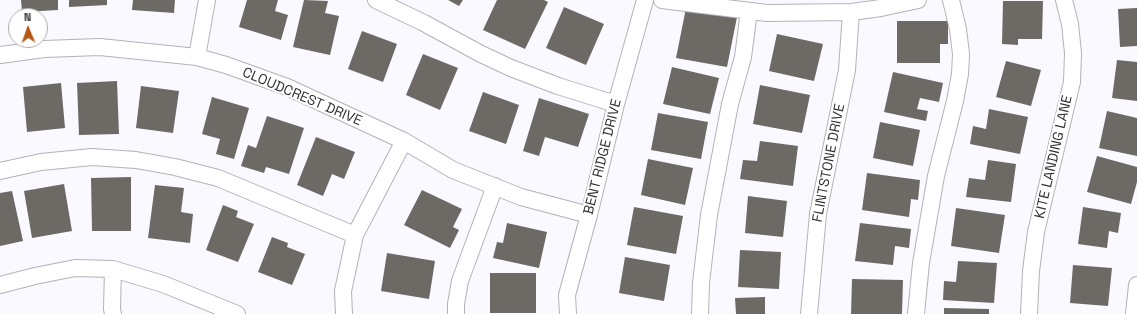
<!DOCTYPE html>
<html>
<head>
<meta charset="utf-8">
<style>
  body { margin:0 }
  #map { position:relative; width:1137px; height:314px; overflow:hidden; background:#faf9ff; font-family:"Space Grotesk",sans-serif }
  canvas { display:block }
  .north { position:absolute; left:8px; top:8px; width:40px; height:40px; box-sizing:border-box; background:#fff; border:1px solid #adacad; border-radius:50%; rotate:358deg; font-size:11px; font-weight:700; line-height:16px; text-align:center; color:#313032 }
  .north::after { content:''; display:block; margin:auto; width:14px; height:18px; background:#b65613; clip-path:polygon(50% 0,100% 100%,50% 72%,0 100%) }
</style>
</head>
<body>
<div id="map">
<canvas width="1137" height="314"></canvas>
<div class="north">N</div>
</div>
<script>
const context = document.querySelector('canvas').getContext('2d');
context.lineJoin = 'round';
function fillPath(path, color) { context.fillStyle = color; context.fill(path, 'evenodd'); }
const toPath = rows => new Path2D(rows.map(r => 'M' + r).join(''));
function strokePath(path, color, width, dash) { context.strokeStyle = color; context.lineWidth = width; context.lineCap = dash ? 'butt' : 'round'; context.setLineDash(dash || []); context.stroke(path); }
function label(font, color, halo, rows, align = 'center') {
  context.font = font + ' "Space Grotesk",sans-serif'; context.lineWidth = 4; context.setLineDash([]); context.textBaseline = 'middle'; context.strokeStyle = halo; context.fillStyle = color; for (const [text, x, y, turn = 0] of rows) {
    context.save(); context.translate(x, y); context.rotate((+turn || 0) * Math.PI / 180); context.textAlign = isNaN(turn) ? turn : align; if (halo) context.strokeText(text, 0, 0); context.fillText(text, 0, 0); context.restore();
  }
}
const building = toPath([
  [21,0,58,0,58,10,22,12],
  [69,0,107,0,107,5,69,7],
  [133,0,175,0,174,13,132,10],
  [247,0,278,0,275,11,288,15,281,40,239,27],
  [304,0,328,1,325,13,339,16,330,55,293,47],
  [448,0,463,0,459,6],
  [497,0,544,0,548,2,525,49,483,30],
  [1003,1,1043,1,1042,39,1018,39,1018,45,1002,44],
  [564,7,604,24,586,65,546,48],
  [686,8,737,17,727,67,676,58],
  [1137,8,1137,46,1120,47,1118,9],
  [897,21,948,21,948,44,940,44,940,63,897,63],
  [362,31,397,44,383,82,348,69],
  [777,34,823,44,814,81,769,71],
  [423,54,458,68,440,110,406,95],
  [1117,60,1137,62,1137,101,1112,98],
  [1006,61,1041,70,1031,106,996,97],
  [672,67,719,78,710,114,663,104],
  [893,72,943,83,939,102,920,98,917,109,928,111,926,121,884,112],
  [117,81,119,134,79,135,77,83],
  [61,83,65,128,27,132,23,87],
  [760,85,810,95,802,133,753,124],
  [141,86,179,91,173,133,136,128],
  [483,92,519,105,506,144,469,131],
  [212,97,249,108,234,159,216,154,220,139,202,134],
  [539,98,589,114,578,147,545,137,539,156,523,151],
  [989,109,1028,117,1020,154,970,144,973,126,986,129],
  [1107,111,1137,118,1137,156,1099,148],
  [658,113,708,122,701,159,651,150],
  [267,116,304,128,289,174,266,167,264,173,241,166,248,145,256,148],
  [880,122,920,130,913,166,873,158],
  [316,137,355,152,344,179,332,174,323,196,297,185],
  [760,141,798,146,793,186,740,179,743,160,757,161],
  [1097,156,1137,167,1137,182,1131,204,1087,192],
  [648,159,693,168,685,205,641,195],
  [988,160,1016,164,1011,202,966,197,969,178,985,180],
  [867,173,920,180,918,200,911,199,909,217,862,210],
  [131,177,131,231,92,231,91,178],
  [64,184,72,231,32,238,24,191],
  [155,185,184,188,181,212,193,214,190,243,148,238],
  [422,190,462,209,453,227,459,230,450,248,404,225],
  [12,191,23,241,0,246,0,193],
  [748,196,787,201,783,237,745,233],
  [223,205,238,211,236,217,254,224,238,262,206,250],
  [634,207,683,216,676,254,627,245],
  [1083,207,1121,213,1118,233,1109,231,1107,248,1078,244],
  [956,208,1005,215,999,253,951,246],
  [507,223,547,232,539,268,493,258,497,242,503,243],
  [860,223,911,229,909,248,895,246,893,265,855,261],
  [272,237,288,243,287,247,305,254,292,285,258,272],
  [740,250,781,252,779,289,738,287],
  [387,253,435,261,429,299,381,291],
  [625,257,670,265,664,301,619,293],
  [958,261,997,263,994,303,943,300,944,281,956,282],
  [1073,265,1112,268,1108,306,1070,303],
  [490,273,536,273,536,313,490,313],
  [852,279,903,280,902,314,851,314],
  [765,297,765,314,736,314,735,298],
  [944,308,989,309,989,314,944,314]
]);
const minor = toPath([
  [376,0,424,23,481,54,511,68,558,86,616,104],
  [662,0,767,13,851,12,881,8,918,0],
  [0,55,44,49,100,47,197,57,226,65,287,87,404,141,453,170,521,197,589,215],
  [197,57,207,0],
  [0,171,41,162,92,157,136,160,175,167,218,178,355,235],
  [113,269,112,309,113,314],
  [0,285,35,276,75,268,113,269,163,284,237,314],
  [344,314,343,291,355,235,404,141],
  [456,314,456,304,460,281,495,186],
  [568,314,567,295,589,215,616,104,645,0],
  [700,314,701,283,709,215,730,104,743,57,749,11],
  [809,314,818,214,847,70,851,12],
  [916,314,921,263,936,176,955,101,960,74,961,54,958,29,951,0],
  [1029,314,1031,271,1036,232,1072,82,1073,53,1070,24,1064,0],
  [1134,314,1137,285]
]);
const streetNames = [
  ["CLOUDCREST DRIVE",302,97,23],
  ["BENT RIDGE DRIVE",603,157,-76],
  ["KITE LANDING LANE",1054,157,-77],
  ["FLINTSTONE DRIVE",829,163,-79]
];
fillPath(building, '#6d6965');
strokePath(minor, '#b3b2b7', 18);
strokePath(minor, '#fff', 16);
label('14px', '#313032', '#fff', streetNames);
</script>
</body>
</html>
